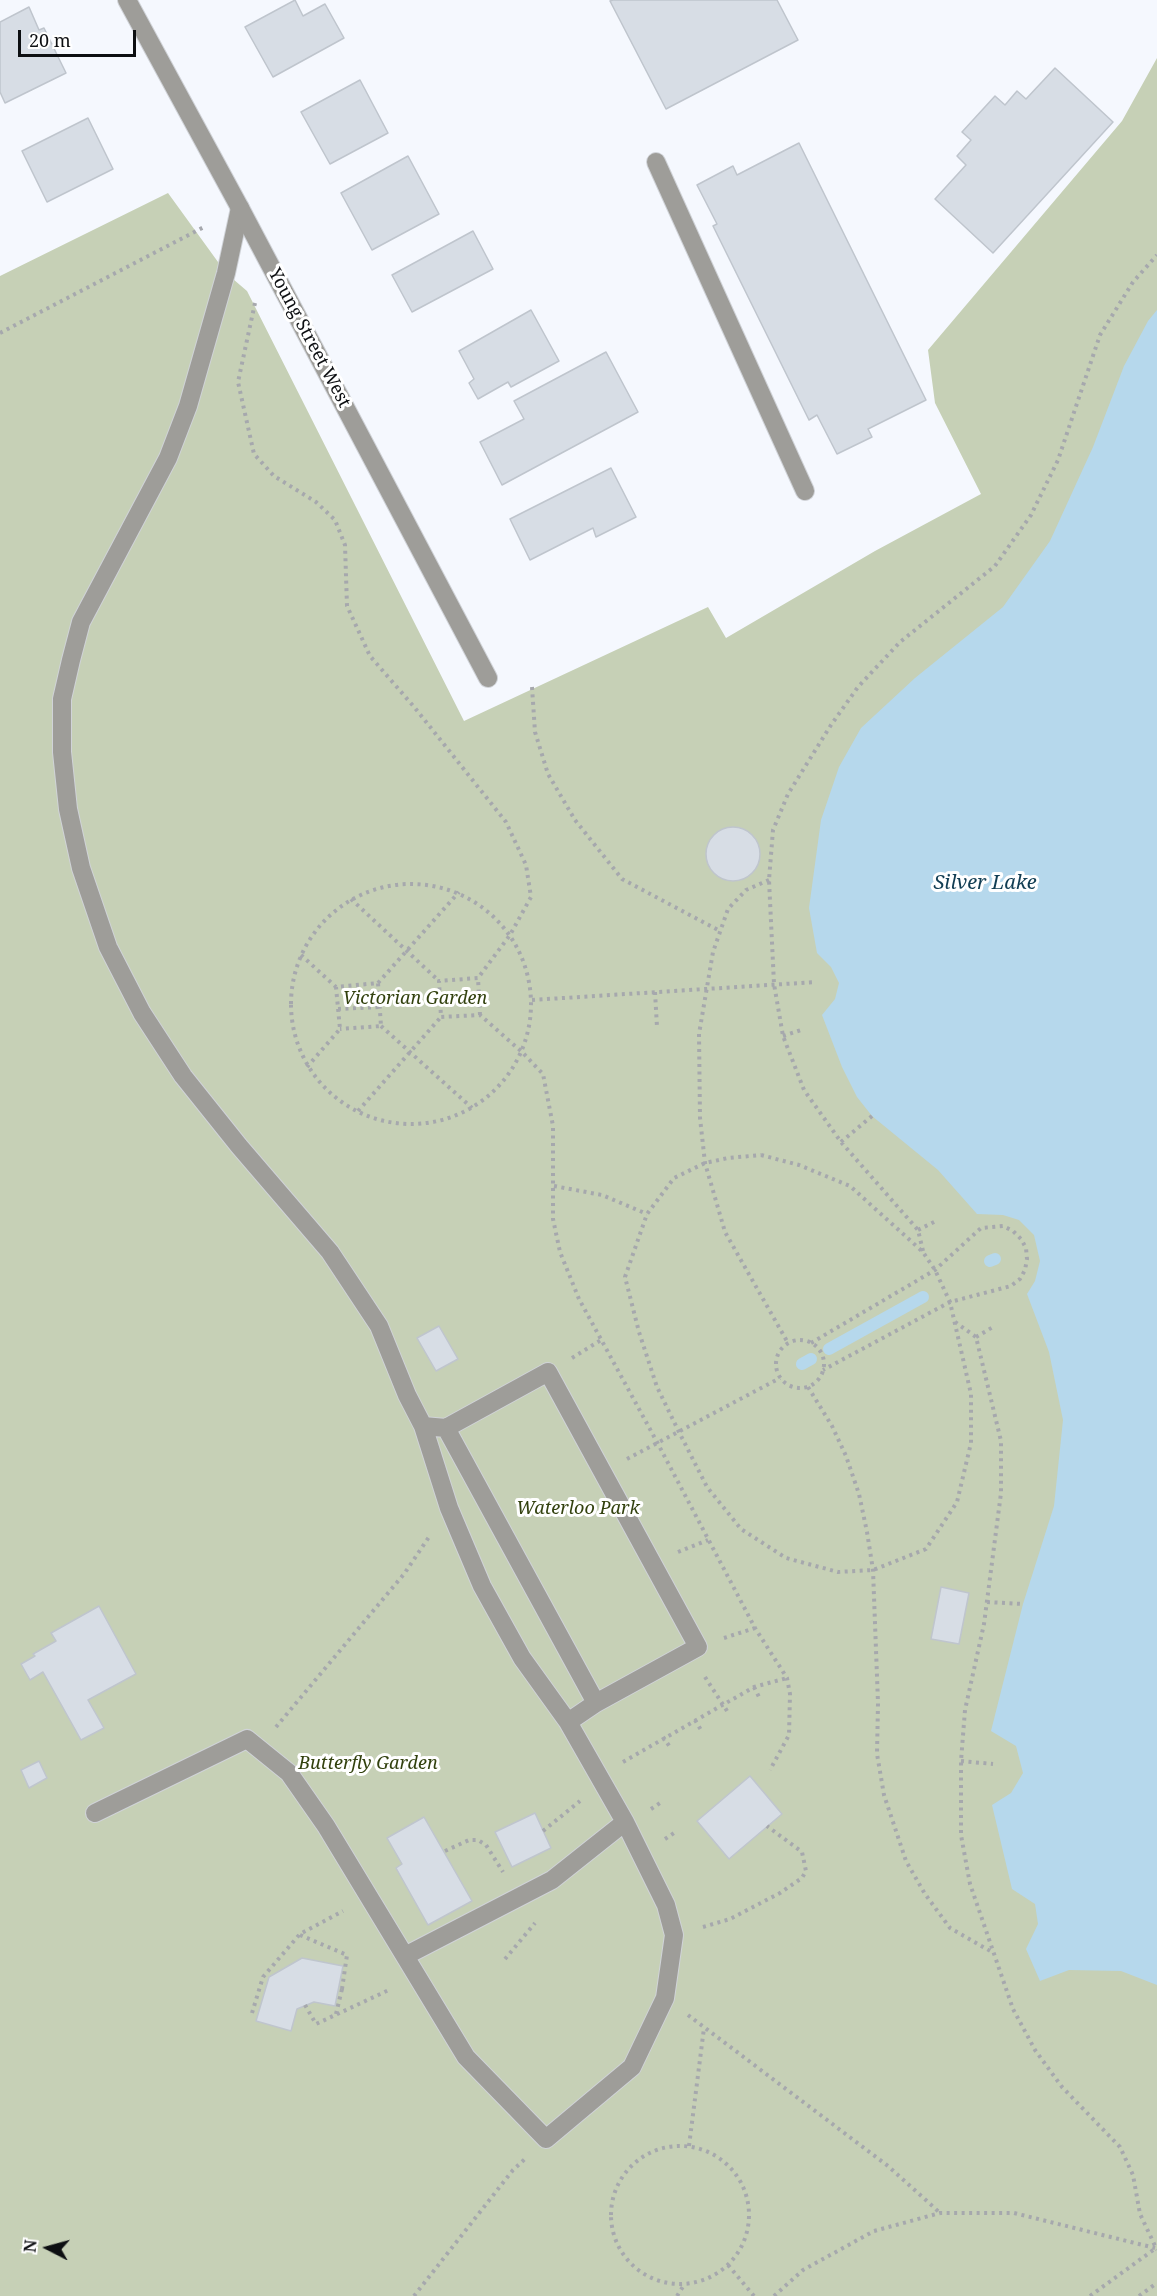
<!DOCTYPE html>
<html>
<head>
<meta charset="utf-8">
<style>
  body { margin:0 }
  #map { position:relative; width:1157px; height:2296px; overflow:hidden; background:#f5f8fe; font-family:"Noto Serif",serif }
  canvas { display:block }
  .north { position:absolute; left:18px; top:2218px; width:60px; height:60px; -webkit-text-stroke:4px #fff; paint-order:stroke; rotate:276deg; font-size:16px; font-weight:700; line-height:24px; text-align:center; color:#0d0f12 }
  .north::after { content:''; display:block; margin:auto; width:21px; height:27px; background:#0d0f12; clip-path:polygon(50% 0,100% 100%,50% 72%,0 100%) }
  .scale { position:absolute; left:18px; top:30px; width:118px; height:27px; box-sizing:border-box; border:3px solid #0d0f12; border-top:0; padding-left:8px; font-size:18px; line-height:21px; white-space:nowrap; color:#0d0f12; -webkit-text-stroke:4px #fff; paint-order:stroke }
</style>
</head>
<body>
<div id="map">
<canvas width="1157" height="2296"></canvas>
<div class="north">N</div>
<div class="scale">20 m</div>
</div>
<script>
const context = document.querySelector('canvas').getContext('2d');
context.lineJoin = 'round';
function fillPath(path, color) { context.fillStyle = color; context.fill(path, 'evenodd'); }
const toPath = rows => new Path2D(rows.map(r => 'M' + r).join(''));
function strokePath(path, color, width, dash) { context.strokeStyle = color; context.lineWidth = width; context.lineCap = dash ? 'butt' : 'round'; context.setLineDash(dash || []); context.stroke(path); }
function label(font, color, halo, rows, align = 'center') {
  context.font = font + ' "Noto Serif",serif'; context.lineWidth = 6; context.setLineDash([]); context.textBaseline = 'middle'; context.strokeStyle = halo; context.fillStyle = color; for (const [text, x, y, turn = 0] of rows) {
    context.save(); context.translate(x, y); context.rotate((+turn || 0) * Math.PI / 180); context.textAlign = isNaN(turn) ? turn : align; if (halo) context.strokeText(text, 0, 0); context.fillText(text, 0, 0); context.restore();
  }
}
const green = toPath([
  [1157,58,1157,2296,0,2296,0,276,168,193,226,273,247,291,464,721,708,607,726,638,875,551,981,494,935,403,928,350,1122,121]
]);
const water = toPath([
  [1157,310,1157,1985,1121,1971,1069,1970,1040,1981,1026,1949,1038,1924,1035,1904,1012,1889,992,1805,1011,1793,1023,1773,1016,1746,991,1731,1023,1604,1054,1506,1063,1420,1049,1352,1027,1294,1035,1281,1040,1261,1034,1235,1019,1220,1003,1215,977,1214,938,1170,872,1116,857,1097,842,1067,822,1015,835,999,839,983,831,967,817,953,809,908,821,820,839,767,861,728,915,678,1003,607,1050,541,1093,447,1124,366,1148,321]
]);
const stream = toPath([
  [990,1261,995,1259],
  [829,1349,923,1297],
  [802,1364,811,1359]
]);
const building = toPath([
  [295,0,303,16,325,4,344,38,273,77,245,27,295,0],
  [613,0,777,0,798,40,666,109,610,1,613,0],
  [29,7,39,30,44,28,66,73,5,103,0,92,0,22,29,7],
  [1055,68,1113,122,993,253,935,199,966,165,957,156,971,140,962,132,995,96,1005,105,1017,91,1026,99,1055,68],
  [360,80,388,133,330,164,301,112,360,80],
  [88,118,113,169,47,202,22,151,88,118],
  [799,143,926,400,868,429,872,437,837,454,817,415,809,420,713,226,717,224,697,185,733,166,737,175,799,143],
  [408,156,439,214,372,250,341,193,408,156],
  [473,231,493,269,412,312,392,275,473,231],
  [531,310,559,361,511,387,508,382,478,399,469,383,474,379,459,351,531,310],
  [606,352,638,412,502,485,480,442,524,419,514,401,606,352],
  [611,468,636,517,596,537,593,528,530,560,510,519,611,468],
  '706 854a27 27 0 1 1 54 0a27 27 0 1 1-54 0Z',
  [439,1326,458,1359,436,1371,417,1338,439,1326],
  [941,1587,969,1593,959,1644,931,1639,941,1587],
  [99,1606,136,1674,88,1700,104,1728,81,1740,43,1672,30,1680,21,1664,35,1656,33,1654,56,1641,51,1633,99,1606],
  [39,1761,47,1778,29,1788,21,1770,39,1761],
  [750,1776,782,1814,729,1859,697,1821,750,1776],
  [535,1813,551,1848,512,1867,495,1832,535,1813],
  [424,1817,472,1901,428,1925,396,1868,402,1864,387,1838,424,1817],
  [302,1958,343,1966,335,2006,314,2002,297,2009,291,2031,256,2021,269,1977,302,1958]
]);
const path = toPath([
  [255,303,238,382,254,454,274,476,316,502,335,520,345,545,347,606,370,656,415,708,506,822,526,865,531,897,510,935,478,978],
  [0,333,204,227],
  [532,687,535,732,548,774,575,820,622,879,720,931],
  [769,880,746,890,728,909,713,952,699,1034,700,1118,705,1163,725,1232,788,1343],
  '291 1004a120 120 0 1 1 240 0a120 120 0 1 1-240 0Z',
  [351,899,439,981],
  [301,955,336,987],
  [378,983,459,892],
  [655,992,657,1027],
  [532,1000,816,982],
  [440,1002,479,1000],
  [338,1009,379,1007],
  [480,1015,478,978,439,981,441,1017,480,1015,522,1052,543,1074,553,1126,553,1219,560,1252,579,1299,657,1442,755,1628,787,1678,790,1694,789,1735,770,1770],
  [381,1026,472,1108],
  [783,1036,804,1029],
  [307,1067,340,1029,336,987,378,983,381,1026,340,1029],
  [358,1111,441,1017],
  [841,1142,872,1116],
  [761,1155,799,1165,850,1186,923,1252,935,1270,950,1302,971,1394,971,1443,957,1502,926,1549,873,1570,838,1572,786,1558,741,1529,707,1487,679,1432,657,1387,639,1332,625,1277,647,1214,674,1178,705,1163,728,1158,761,1155],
  [554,1186,602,1195,647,1214],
  [918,1230,936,1221],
  [923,1251,918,1230,841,1142,804,1090,783,1036,774,984,769,880,773,830,788,794,831,725,858,687,900,642,995,566,1031,515,1058,460,1100,335,1133,282,1157,255],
  [955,1322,976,1337,1001,1441,1001,1493,984,1624,965,1710,961,1761,961,1835,970,1884,1013,2009,1035,2050,1062,2087,1120,2147,1133,2175,1140,2214,1157,2250],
  [976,1337,993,1327],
  '776 1364a24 24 0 1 1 48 0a24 24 0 1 1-48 0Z',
  [811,1343,935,1270,981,1228,1003,1226,1013,1231,1021,1239,1026,1248,1027,1259,1025,1270,1020,1279,1011,1286,950,1302,823,1370],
  [572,1358,601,1340],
  [808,1387,832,1426,846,1456,859,1494,867,1532,873,1570,878,1703,877,1754,884,1795,906,1861,925,1894,950,1928,992,1952],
  [627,1459,780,1378],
  [678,1552,708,1540],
  [987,1602,1023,1604],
  [724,1638,755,1628],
  [705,1677,729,1714],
  [754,1687,759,1697],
  [695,1720,701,1730],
  [276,1727,404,1574,429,1537],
  [663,1737,670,1747],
  [961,1761,993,1764],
  [623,1762,754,1687,787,1678],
  [651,1809,663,1801],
  [543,1831,580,1801],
  [665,1839,677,1831],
  [445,1851,469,1840,478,1840,486,1845,503,1872],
  [703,1927,730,1919,780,1893,802,1878,806,1871,802,1852,767,1826],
  [300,1935,347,1955,342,1989,338,1988],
  [505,1959,535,1923],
  [305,2005,316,2024,391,1989],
  [252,2013,263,1977,300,1934,343,1911],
  [336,2014,342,1989],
  [688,2015,888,2166,939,2212],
  '611 2215a69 69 0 1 1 138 0a69 69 0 1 1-138 0Z',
  [689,2146,704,2028],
  [728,2265,754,2296],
  [414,2296,513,2170,526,2158],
  [677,2296,684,2285],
  [774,2296,803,2270,874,2231,940,2213,1014,2213,1155,2248],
  [1090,2296,1156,2248],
  [1139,2296,1157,2283]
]);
const lane = toPath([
  [656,162,805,491],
  [423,1426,446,1428,548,1372,698,1647,596,1703,568,1722],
  [446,1428,596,1703],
  [95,1813,247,1739,289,1773,326,1826,466,2057,546,2139,632,2067,665,1998,674,1935,666,1905,625,1822,568,1722,522,1658,482,1586,449,1508,423,1426,407,1395,379,1326,330,1252,239,1146,183,1076,142,1013,108,947,81,868,68,809,62,752,62,699,71,660,81,622,168,458,188,406,226,273,240,208],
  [405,1956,552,1880,625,1822]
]);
const street = toPath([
  [127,0,240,208,488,678]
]);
const streetNames = [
  ["Young Street West",309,338,62]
];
const parkNames = [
  ["Victorian Garden",415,999],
  ["Waterloo Park",578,1509],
  ["Butterfly Garden",368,1764]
];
const waterNames = [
  ["Silver Lake",985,883]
];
fillPath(green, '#c6d0b6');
fillPath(water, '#b6d8ec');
strokePath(stream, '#b6d8ec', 12);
fillPath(building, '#d7dde5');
strokePath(building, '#bfc5cd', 1.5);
strokePath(lane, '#d0d3d8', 20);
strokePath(street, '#d0d3d8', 20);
strokePath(path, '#a6a8ad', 4, [3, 4.5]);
strokePath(lane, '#9e9d99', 18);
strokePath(street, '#9e9d99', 18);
label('18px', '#0d0f12', '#fff', streetNames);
label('italic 18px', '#32410e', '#fff', parkNames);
label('italic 20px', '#113d53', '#fff', waterNames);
</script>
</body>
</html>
